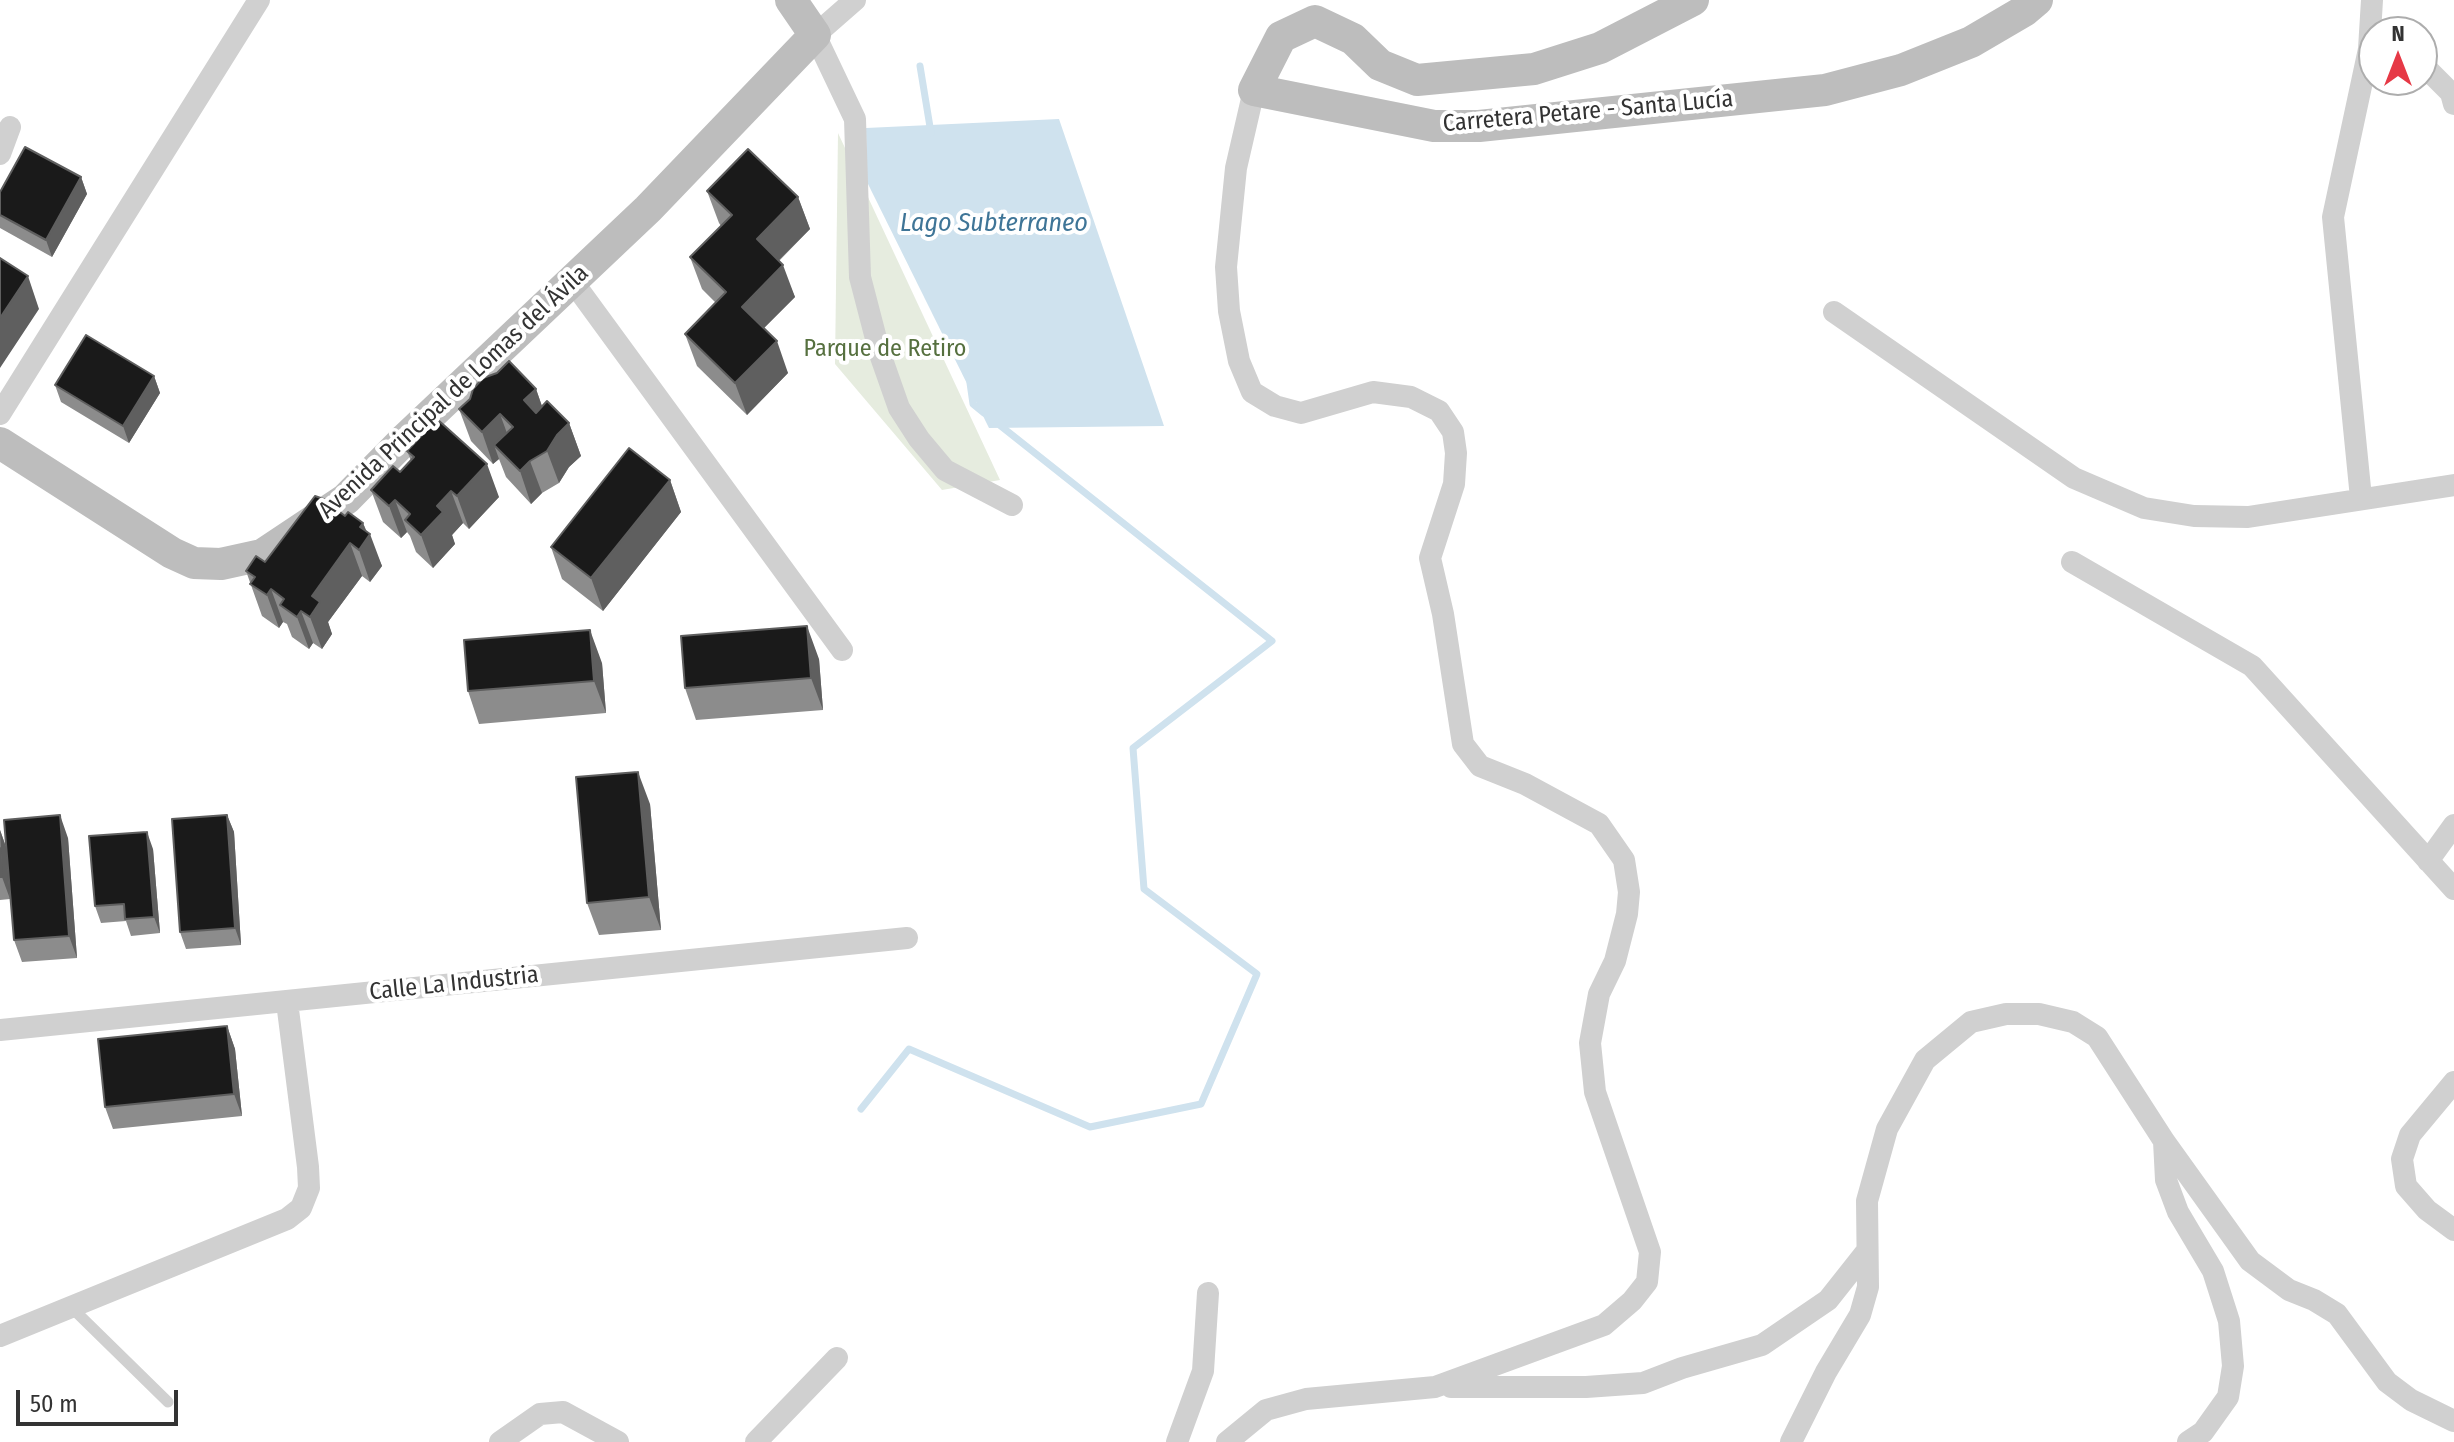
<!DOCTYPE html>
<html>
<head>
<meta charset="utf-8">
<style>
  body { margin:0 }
  #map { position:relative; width:2454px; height:1442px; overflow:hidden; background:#fff; font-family:"Fira Sans Condensed",sans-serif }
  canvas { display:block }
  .north { position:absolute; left:2358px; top:16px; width:80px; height:80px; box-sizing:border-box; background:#fff; border:2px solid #adadad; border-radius:50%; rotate:0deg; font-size:22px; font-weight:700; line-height:32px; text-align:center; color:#333 }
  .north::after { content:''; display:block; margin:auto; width:28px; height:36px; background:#e63946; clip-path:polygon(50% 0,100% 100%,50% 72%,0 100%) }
  .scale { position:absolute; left:16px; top:1390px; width:162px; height:36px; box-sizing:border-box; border:4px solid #333; border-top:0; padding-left:10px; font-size:24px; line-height:28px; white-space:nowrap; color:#333; -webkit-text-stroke:6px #fff; paint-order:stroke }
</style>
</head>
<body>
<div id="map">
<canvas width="2454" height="1442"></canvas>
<div class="north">N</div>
<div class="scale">50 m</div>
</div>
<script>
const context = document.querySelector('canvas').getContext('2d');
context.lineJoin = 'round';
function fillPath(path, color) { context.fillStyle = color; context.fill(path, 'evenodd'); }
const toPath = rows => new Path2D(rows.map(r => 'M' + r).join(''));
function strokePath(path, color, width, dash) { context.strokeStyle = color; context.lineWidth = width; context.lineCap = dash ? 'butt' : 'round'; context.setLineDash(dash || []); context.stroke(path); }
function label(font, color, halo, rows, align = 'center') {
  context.font = font + ' "Fira Sans Condensed",sans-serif'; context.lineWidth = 8; context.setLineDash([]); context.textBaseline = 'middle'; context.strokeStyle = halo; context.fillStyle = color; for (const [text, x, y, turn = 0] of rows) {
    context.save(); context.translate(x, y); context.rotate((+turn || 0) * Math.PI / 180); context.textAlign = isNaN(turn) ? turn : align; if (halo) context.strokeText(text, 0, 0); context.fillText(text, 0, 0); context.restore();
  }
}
const green = toPath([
  [838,133,1000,480,942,490,835,364]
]);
const water = toPath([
  [1059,119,1164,426,989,428,867,182,866,128]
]);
const stream = toPath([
  [920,66,931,133],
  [970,383,973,404,984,413],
  [861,1109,909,1049,1090,1127,1201,1104,1257,974,1144,889,1133,748,1272,641,997,423]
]);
const lane = toPath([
  [71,1307,168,1402]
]);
const street = toPath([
  [855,0,815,35,855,119,860,277,880,354,899,408,919,439,945,470,1012,505],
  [2422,68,2428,70,2451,93,2454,104],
  [0,154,10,127],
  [573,282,842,650],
  [1834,312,2074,478,2144,508,2194,516,2248,517,2454,485],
  [0,414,259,0],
  [2361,498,2333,217,2369,49,2372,0],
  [2072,562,2252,666,2454,889],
  [2428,861,2454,825],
  [0,1030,907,938],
  [2454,1082,2410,1135,2402,1159,2406,1186,2427,1210,2454,1230],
  [2164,1141,2166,1180,2178,1212,2213,1271,2229,1321,2233,1366,2228,1397,2203,1432,2188,1442],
  [0,1336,287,1219,301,1208,309,1188,308,1167,287,1002],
  [1451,1387,1586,1387,1643,1383,1682,1368,1762,1345,1828,1300,1866,1252],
  [500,1442,540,1414,563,1412,618,1442],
  [756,1442,837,1358],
  [1177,1442,1203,1371,1208,1293],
  [1227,1442,1266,1410,1306,1399,1435,1387,1604,1325,1632,1301,1647,1282,1650,1252,1595,1092,1590,1043,1599,994,1615,961,1627,914,1629,892,1624,860,1599,824,1525,784,1480,766,1463,744,1443,614,1430,558,1454,484,1456,453,1453,432,1439,411,1411,397,1373,392,1301,413,1275,406,1252,392,1239,361,1229,311,1226,267,1236,168,1254,90],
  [1791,1442,1826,1372,1860,1315,1868,1287,1867,1201,1887,1129,1925,1060,1971,1022,2006,1014,2039,1014,2073,1022,2097,1037,2164,1141,2250,1261,2289,1290,2314,1300,2337,1314,2387,1382,2411,1400,2454,1421]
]);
const secondary = toPath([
  [1693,0,1600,48,1534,69,1417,80,1380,65,1353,39,1315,21,1281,37,1254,90,1434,126,1479,126,1825,90,1901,70,1971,42,2024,11,2037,0],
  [0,443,172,553,194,563,221,564,262,555,346,499,406,438,648,209,815,35,791,0]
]);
const wall = toPath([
  [81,177,87,194,52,257,0,228,0,192],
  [707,191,798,197,810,229,779,261,795,297,764,328,788,373,747,415,697,366,685,334,716,303,702,289,690,257,721,226,719,223],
  [154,376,160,393,129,443,61,402,55,385],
  [536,389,542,406,569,423,581,456,569,467,559,483,542,493,531,504,506,477,499,459,493,464,471,441,459,409],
  [407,451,499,497,469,529,463,523,452,535,455,544,433,568,416,552,410,536,407,532,401,538,383,522,371,490,400,472,411,461],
  [670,480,681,512,603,611,562,579,551,547],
  [335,503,338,511,345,516,363,523,382,566,370,582,362,576,328,622,332,634,322,649,313,643,309,649,292,637,287,624,283,622,279,628,262,616,246,571,265,562],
  [819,659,823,710,696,720,685,688],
  [602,663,606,713,479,724,468,691],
  [650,804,661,930,599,935,587,903],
  [227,815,234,832,241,945,186,949,180,932],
  [0,830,6,847,10,899,0,900],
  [68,838,77,958,22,962,14,940],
  [153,849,160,933,131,936,126,921,101,923,95,906],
  [227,1026,235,1049,242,1116,113,1129,105,1107]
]);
const shadedWall = toPath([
  [81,177,87,194,52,257,46,240],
  [798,197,810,229,768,271,757,239],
  [783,265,795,297,753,339,742,307],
  [28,276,39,309,0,368,0,318],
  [777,341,788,373,747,415,735,383],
  [154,376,160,393,129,443,123,426],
  [536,389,547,421,536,433,524,400],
  [500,414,512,447,494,445,499,459,493,464,482,432],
  [569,423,581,456,569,467,559,483,547,451,557,435],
  [530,461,542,493,531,504,520,471],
  [487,464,499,497,469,529,457,496],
  [670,480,681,512,603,611,591,578],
  [451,491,463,523,452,535,455,544,433,568,421,535,437,506],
  [395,500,407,532,401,538,389,506],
  [363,523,368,536,370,534,382,566,370,582,359,550,360,527],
  [350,543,362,576,328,622,332,634,322,649,310,617,312,596],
  [271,589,283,622,279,628,267,595],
  [301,611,313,643,309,649,297,617],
  [807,626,819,659,823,710,811,678],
  [590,630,602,663,606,713,594,681],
  [638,772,650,804,661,930,649,897],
  [60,815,68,838,77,958,69,936],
  [227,815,234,832,241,945,235,928],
  [0,830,6,847,10,899,2,877],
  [147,832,153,849,160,933,154,917],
  [227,1026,235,1049,242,1116,234,1094]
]);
const building = toPath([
  [25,147,81,177,46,240,0,215,0,192,25,147],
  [748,149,798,197,757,239,783,265,742,307,777,341,735,383,685,334,726,292,690,257,732,215,707,191,748,149],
  [0,258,28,276,0,318,0,258],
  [86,335,154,376,123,426,55,385,86,335],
  [509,361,536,389,524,400,536,413,547,401,569,423,557,435,547,451,530,461,520,471,494,445,513,427,500,414,482,432,459,409,470,399,473,389,483,378,497,373,509,361],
  [437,419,487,464,457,496,451,491,437,506,443,512,421,535,405,520,410,514,395,500,389,506,371,490,393,466,400,472,414,457,407,451,437,419],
  [629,448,670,480,591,578,551,547,629,448],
  [315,496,335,503,332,506,345,516,348,512,363,523,360,527,370,534,359,550,350,543,312,596,320,602,310,617,301,611,297,617,280,605,284,599,271,589,267,595,250,584,255,577,246,571,256,556,265,562,315,496],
  [807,626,811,678,685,688,681,636,807,626],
  [590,630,594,681,468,691,464,640,590,630],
  [638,772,649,897,587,903,576,777,638,772],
  [60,815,69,936,14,940,4,820,60,815],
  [227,815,235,928,180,932,172,819,227,815],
  [147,832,154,917,125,919,124,904,95,906,89,836,147,832],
  [0,848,2,877,0,877,0,848],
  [227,1026,234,1094,105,1107,98,1039,227,1026]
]);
const streetNames = [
  ["Carretera Petare - Santa Lucía",1588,112,-5],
  ["Avenida Principal de Lomas del Ávila",454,392,-43],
  ["Calle La Industria",454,984,-6]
];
const parkNames = [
  ["Parque de Retiro",885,349]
];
const waterNames = [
  ["Lago Subterraneo",994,224]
];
fillPath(green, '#e6ecdf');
fillPath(water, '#cfe2ee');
strokePath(stream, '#cfe2ee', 7);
strokePath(lane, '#d0d0d0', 11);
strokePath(street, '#d0d0d0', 22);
strokePath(secondary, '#bdbdbd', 32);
fillPath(wall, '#8c8c8c');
fillPath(shadedWall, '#5f5f5f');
fillPath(building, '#1a1a1a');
strokePath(building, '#5f5f5f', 2);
label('24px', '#333', '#fff', streetNames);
label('24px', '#56703f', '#fff', parkNames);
label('italic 26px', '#3f7597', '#fff', waterNames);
</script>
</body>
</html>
